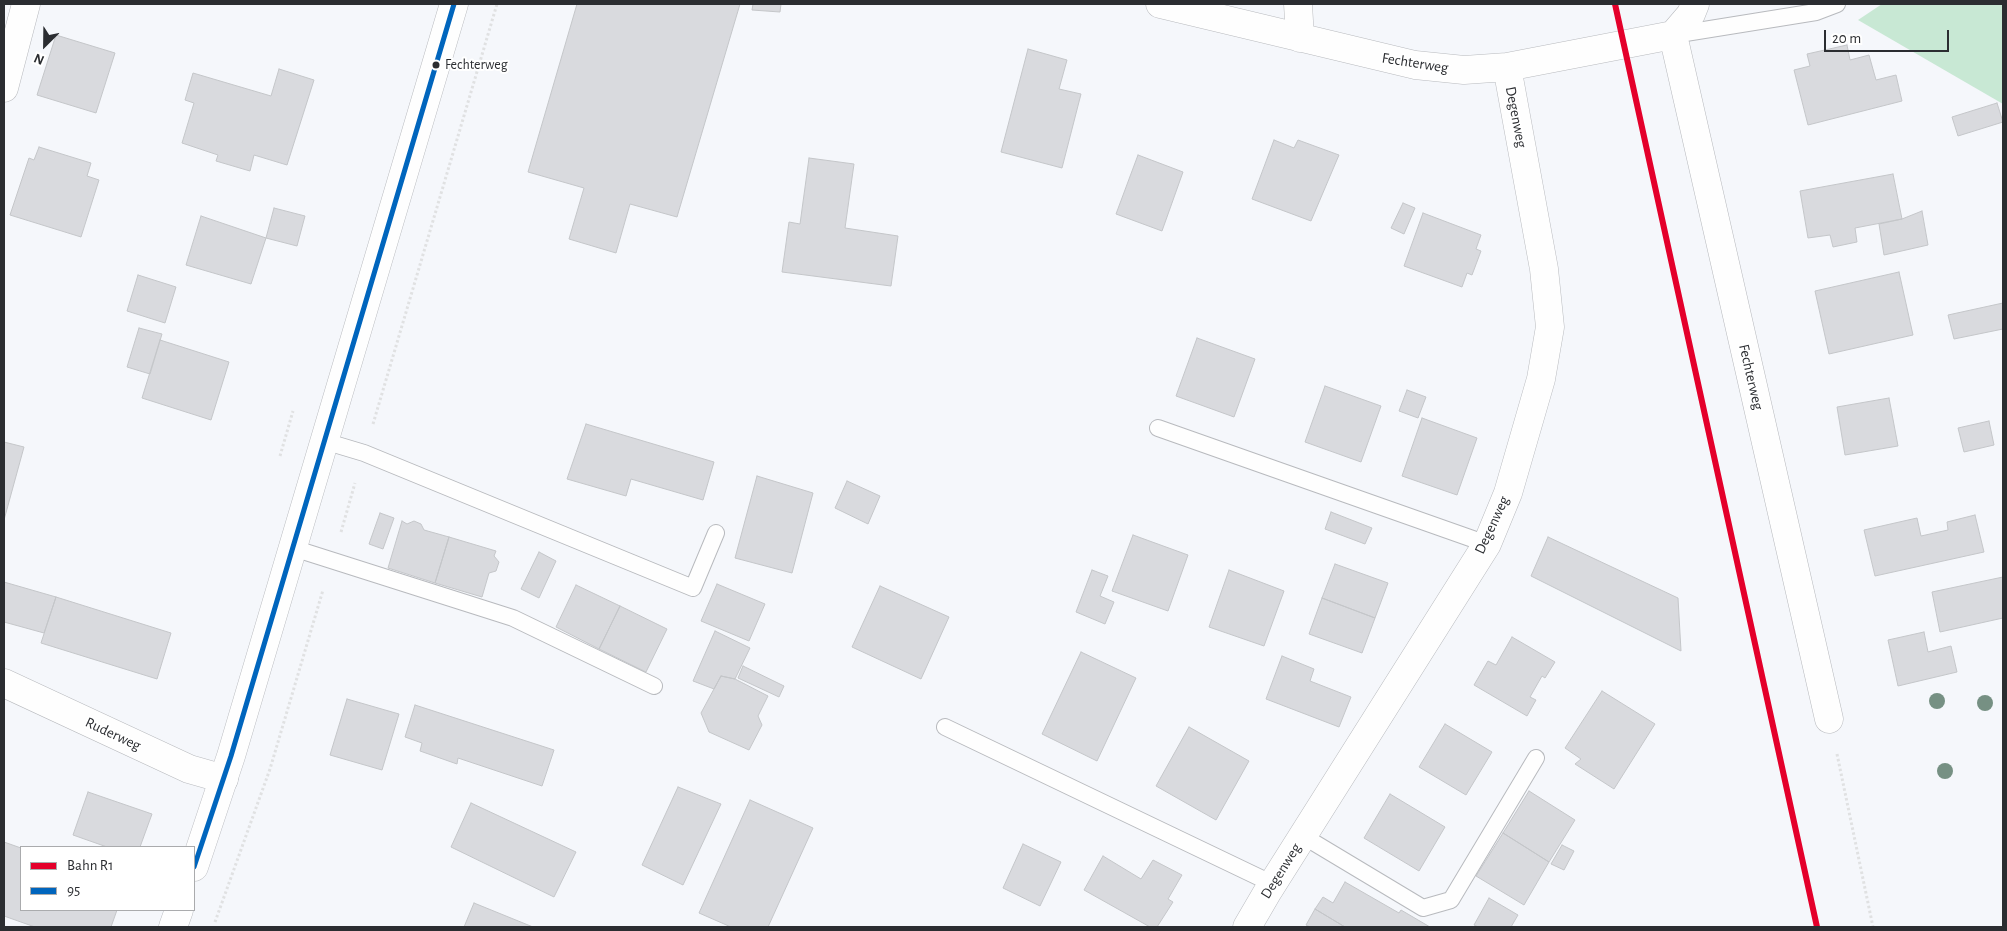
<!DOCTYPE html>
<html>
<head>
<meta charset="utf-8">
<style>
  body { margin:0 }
  #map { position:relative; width:2007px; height:931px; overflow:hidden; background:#f5f7fb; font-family:"Alegreya Sans",sans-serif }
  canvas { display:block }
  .frame { position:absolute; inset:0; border:5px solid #2b2d31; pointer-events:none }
  .legend { position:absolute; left:20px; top:846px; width:175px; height:65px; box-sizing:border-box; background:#fff; border:1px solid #aaabad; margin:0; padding:6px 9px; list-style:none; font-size:15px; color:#2b2d31 }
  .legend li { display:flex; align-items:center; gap:10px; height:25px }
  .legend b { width:25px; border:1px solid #aaabad }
  .north { position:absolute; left:20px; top:20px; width:50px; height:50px; -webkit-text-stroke:4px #fff; paint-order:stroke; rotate:203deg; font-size:14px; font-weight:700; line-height:20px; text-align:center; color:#2b2d31 }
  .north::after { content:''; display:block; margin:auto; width:18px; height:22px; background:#2b2d31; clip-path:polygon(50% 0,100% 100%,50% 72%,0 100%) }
  .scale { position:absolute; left:1824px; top:30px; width:125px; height:22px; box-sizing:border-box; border:2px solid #2b2d31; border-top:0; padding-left:6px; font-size:15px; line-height:18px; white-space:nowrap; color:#2b2d31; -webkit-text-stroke:4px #fff; paint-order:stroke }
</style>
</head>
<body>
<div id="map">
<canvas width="2007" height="931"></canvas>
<div class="frame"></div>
<ul class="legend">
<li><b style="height:6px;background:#e4002b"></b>Bahn R1</li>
<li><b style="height:6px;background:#0065bd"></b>95</li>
</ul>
<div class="north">N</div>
<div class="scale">20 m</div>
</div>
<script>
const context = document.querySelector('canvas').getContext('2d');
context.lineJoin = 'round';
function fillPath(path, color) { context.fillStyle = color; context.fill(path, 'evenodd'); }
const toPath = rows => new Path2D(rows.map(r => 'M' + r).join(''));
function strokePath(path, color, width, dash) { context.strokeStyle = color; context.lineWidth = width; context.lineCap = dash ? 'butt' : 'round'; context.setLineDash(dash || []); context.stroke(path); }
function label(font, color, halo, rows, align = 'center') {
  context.font = font + ' "Alegreya Sans",sans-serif'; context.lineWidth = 4; context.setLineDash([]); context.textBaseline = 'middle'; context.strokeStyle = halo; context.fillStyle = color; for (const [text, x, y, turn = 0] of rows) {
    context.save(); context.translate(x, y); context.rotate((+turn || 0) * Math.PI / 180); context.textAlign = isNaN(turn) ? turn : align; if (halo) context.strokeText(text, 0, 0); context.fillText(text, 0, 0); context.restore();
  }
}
const green = toPath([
  [1882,4,2003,4,2003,104,1858,20]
]);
const building = toPath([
  [577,4,740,4,677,217,630,204,616,253,569,239,584,188,528,172,577,4],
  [753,4,781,4,780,12,752,10,753,4],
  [56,35,115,53,96,113,37,95,56,35],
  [1847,45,1850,60,1869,55,1876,80,1896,75,1902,101,1808,125,1794,70,1810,66,1807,54,1847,45],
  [1028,49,1067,60,1059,89,1081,94,1062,168,1001,152,1028,49],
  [279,69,314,80,287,165,254,155,250,171,216,161,218,155,182,143,194,103,185,100,193,73,271,96,279,69],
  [1997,103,2003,122,1958,136,1952,117,1997,103],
  [1274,140,1294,148,1298,140,1339,155,1311,221,1252,199,1274,140],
  [39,147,91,163,87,176,99,180,81,237,10,215,29,158,34,160,39,147],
  [1138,155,1183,172,1162,231,1116,214,1138,155],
  [809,158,854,164,845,228,898,236,891,286,782,272,789,222,800,224,809,158],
  [1893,174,1902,219,1855,228,1857,242,1833,247,1830,235,1808,238,1800,191,1893,174],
  [1403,203,1415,208,1404,234,1391,228,1403,203],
  [274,208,305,216,297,246,266,238,274,208],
  [1922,211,1928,245,1884,255,1879,224,1902,219,1922,211],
  [1423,213,1481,235,1476,249,1481,251,1472,275,1467,273,1462,287,1404,266,1423,213],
  [201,216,266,238,251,284,186,265,201,216],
  [1899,272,1913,335,1829,354,1815,291,1899,272],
  [138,275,176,287,165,323,127,311,138,275],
  [2003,303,2003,329,1954,339,1948,315,2003,303],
  [139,328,162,334,150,374,127,367,139,328],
  [1197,338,1255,359,1234,417,1176,396,1197,338],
  [160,340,229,362,211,420,142,398,160,340],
  [1325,386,1381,406,1361,462,1305,442,1325,386],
  [1407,390,1426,397,1418,418,1399,411,1407,390],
  [1889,398,1898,446,1845,455,1837,407,1889,398],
  [1422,418,1477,438,1457,495,1402,476,1422,418],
  [1989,421,1994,445,1964,452,1958,428,1989,421],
  [586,424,714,462,703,500,631,479,626,496,567,479,586,424],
  [4,442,24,447,4,520,4,442],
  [757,476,813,493,792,573,735,558,757,476],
  [847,481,880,496,868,524,835,508,847,481],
  [1331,512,1372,528,1365,544,1325,529,1331,512],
  [380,513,394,518,383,549,369,544,380,513],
  [1975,515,1984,552,1875,576,1864,530,1917,518,1921,536,1948,530,1947,522,1975,515],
  [402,521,407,524,414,521,421,524,424,530,449,537,435,583,388,568,402,521],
  [1133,535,1188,555,1168,611,1112,591,1133,535],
  [449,537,496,551,494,556,499,562,496,571,489,573,482,597,435,583,449,537],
  [1548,537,1678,598,1681,651,1531,576,1548,537],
  [539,552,556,561,539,598,521,589,539,552],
  [1335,564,1388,583,1375,618,1322,598,1335,564],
  [1092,570,1108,576,1100,596,1114,602,1105,624,1076,612,1092,570],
  [1229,570,1284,591,1264,646,1209,627,1229,570],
  [2003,577,2003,618,1940,632,1932,592,2003,577],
  [4,582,56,597,44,633,4,622,4,582],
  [717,584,765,604,749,641,701,621,717,584],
  [576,585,620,606,599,649,556,627,576,585],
  [880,586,949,617,921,679,852,647,880,586],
  [56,597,171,633,157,679,41,643,56,597],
  [1322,598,1375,618,1362,653,1309,634,1322,598],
  [620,606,667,629,646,672,599,649,620,606],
  [715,631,750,648,735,679,721,676,714,689,693,681,715,631],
  [1924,632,1928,652,1951,646,1957,672,1898,686,1888,640,1924,632],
  [1512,637,1555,662,1545,678,1542,676,1530,697,1536,700,1527,716,1474,685,1488,661,1496,665,1512,637],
  [1081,652,1136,678,1097,761,1042,734,1081,652],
  [1282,656,1314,669,1310,681,1351,697,1339,727,1266,699,1282,656],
  [743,666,784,686,779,697,738,678,743,666],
  [721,676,735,679,768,696,758,716,762,725,749,750,709,732,701,713,721,676],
  [1602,691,1655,724,1614,789,1575,764,1581,759,1565,748,1602,691],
  [347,699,399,714,382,770,330,755,347,699],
  [415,705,554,750,542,786,458,758,457,764,420,751,422,743,405,737,415,705],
  [1445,724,1492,752,1466,795,1419,767,1445,724],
  [1189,727,1249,761,1216,820,1156,786,1189,727],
  [678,787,721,804,683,885,642,865,678,787],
  [1529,791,1575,820,1549,862,1503,833,1529,791],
  [88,792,152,814,140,847,107,847,73,835,88,792],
  [1390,794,1445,827,1419,871,1364,838,1390,794],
  [750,800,813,828,768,927,731,927,699,913,750,800],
  [471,803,576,852,554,897,451,847,471,803],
  [1503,833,1549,862,1524,905,1476,876,1503,833],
  [4,842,21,848,21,910,117,910,111,927,35,927,4,916,4,842],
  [1023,844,1061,862,1040,906,1003,888,1023,844],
  [1562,845,1574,851,1564,870,1551,864,1562,845],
  [1103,856,1141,879,1153,860,1182,875,1168,899,1173,902,1157,927,1150,927,1084,890,1103,856],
  [1345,882,1399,913,1401,910,1430,927,1345,927,1315,909,1323,897,1333,903,1345,882],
  [1489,898,1518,915,1511,927,1478,927,1474,925,1489,898],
  [474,903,533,927,464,927,474,903],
  [1315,909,1345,927,1310,927,1306,925,1315,909]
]);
const path = toPath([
  [373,424,497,4],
  [280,456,293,411],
  [341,532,355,483],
  [1837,754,1873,927],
  [215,922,270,769,323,590]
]);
const service = toPath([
  [1673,35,1816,12,1837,4],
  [1158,428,1487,544],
  [324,441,364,453,693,588,716,533],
  [293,548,513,618,654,686],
  [945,727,1273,884],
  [1303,836,1423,908,1451,900,1536,758]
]);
const minor = toPath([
  [1160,4,1415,65,1464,70,1507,67,1673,35,1691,14,1695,4],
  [1298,4,1300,38],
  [1673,35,1829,719],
  [4,88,26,4],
  [4,683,189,769,224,779],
  [1247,927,1268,891,1487,544,1508,493,1541,379,1550,327,1544,269,1507,67]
]);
const secondary = toPath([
  [194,867,231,756,454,4],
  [173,927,179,910]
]);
const bus1 = toPath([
  [194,867,231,756,454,4]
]);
const rail1 = toPath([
  [1615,4,1817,927]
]);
const trees = [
  [1937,701],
  [1985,703],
  [1945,771]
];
const markers = [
  [436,65,4.5,"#2b2d31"]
];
const busNames = [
  ["Fechterweg",445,65]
];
const streetNames = [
  ["Fechterweg",1415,63,9],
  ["Degenweg",1516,117,79],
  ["Fechterweg",1751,377,77],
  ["Degenweg",1492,525,-65],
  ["Ruderweg",113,734,25],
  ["Degenweg",1281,871,-58]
];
fillPath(green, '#c8e8d4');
fillPath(building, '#d9dade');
strokePath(building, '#c4c6c9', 1);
strokePath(service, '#b8babe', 18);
strokePath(minor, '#b8babe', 29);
strokePath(secondary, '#b8babe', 29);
strokePath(path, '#e0e1e2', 3, [2.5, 2.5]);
strokePath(service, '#fefefe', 16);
strokePath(minor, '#fefefe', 28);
strokePath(secondary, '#fefefe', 28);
strokePath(bus1, '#0065bd', 5);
strokePath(rail1, '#e4002b', 6);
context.fillStyle = '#769083';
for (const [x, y] of trees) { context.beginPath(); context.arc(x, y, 8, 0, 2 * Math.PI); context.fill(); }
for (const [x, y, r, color] of markers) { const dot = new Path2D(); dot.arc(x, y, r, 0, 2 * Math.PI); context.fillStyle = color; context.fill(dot); strokePath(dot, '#fff', 2); }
label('14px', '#2b2d31', '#fff', busNames, 'left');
label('15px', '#2b2d31', '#fff', streetNames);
</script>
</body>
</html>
